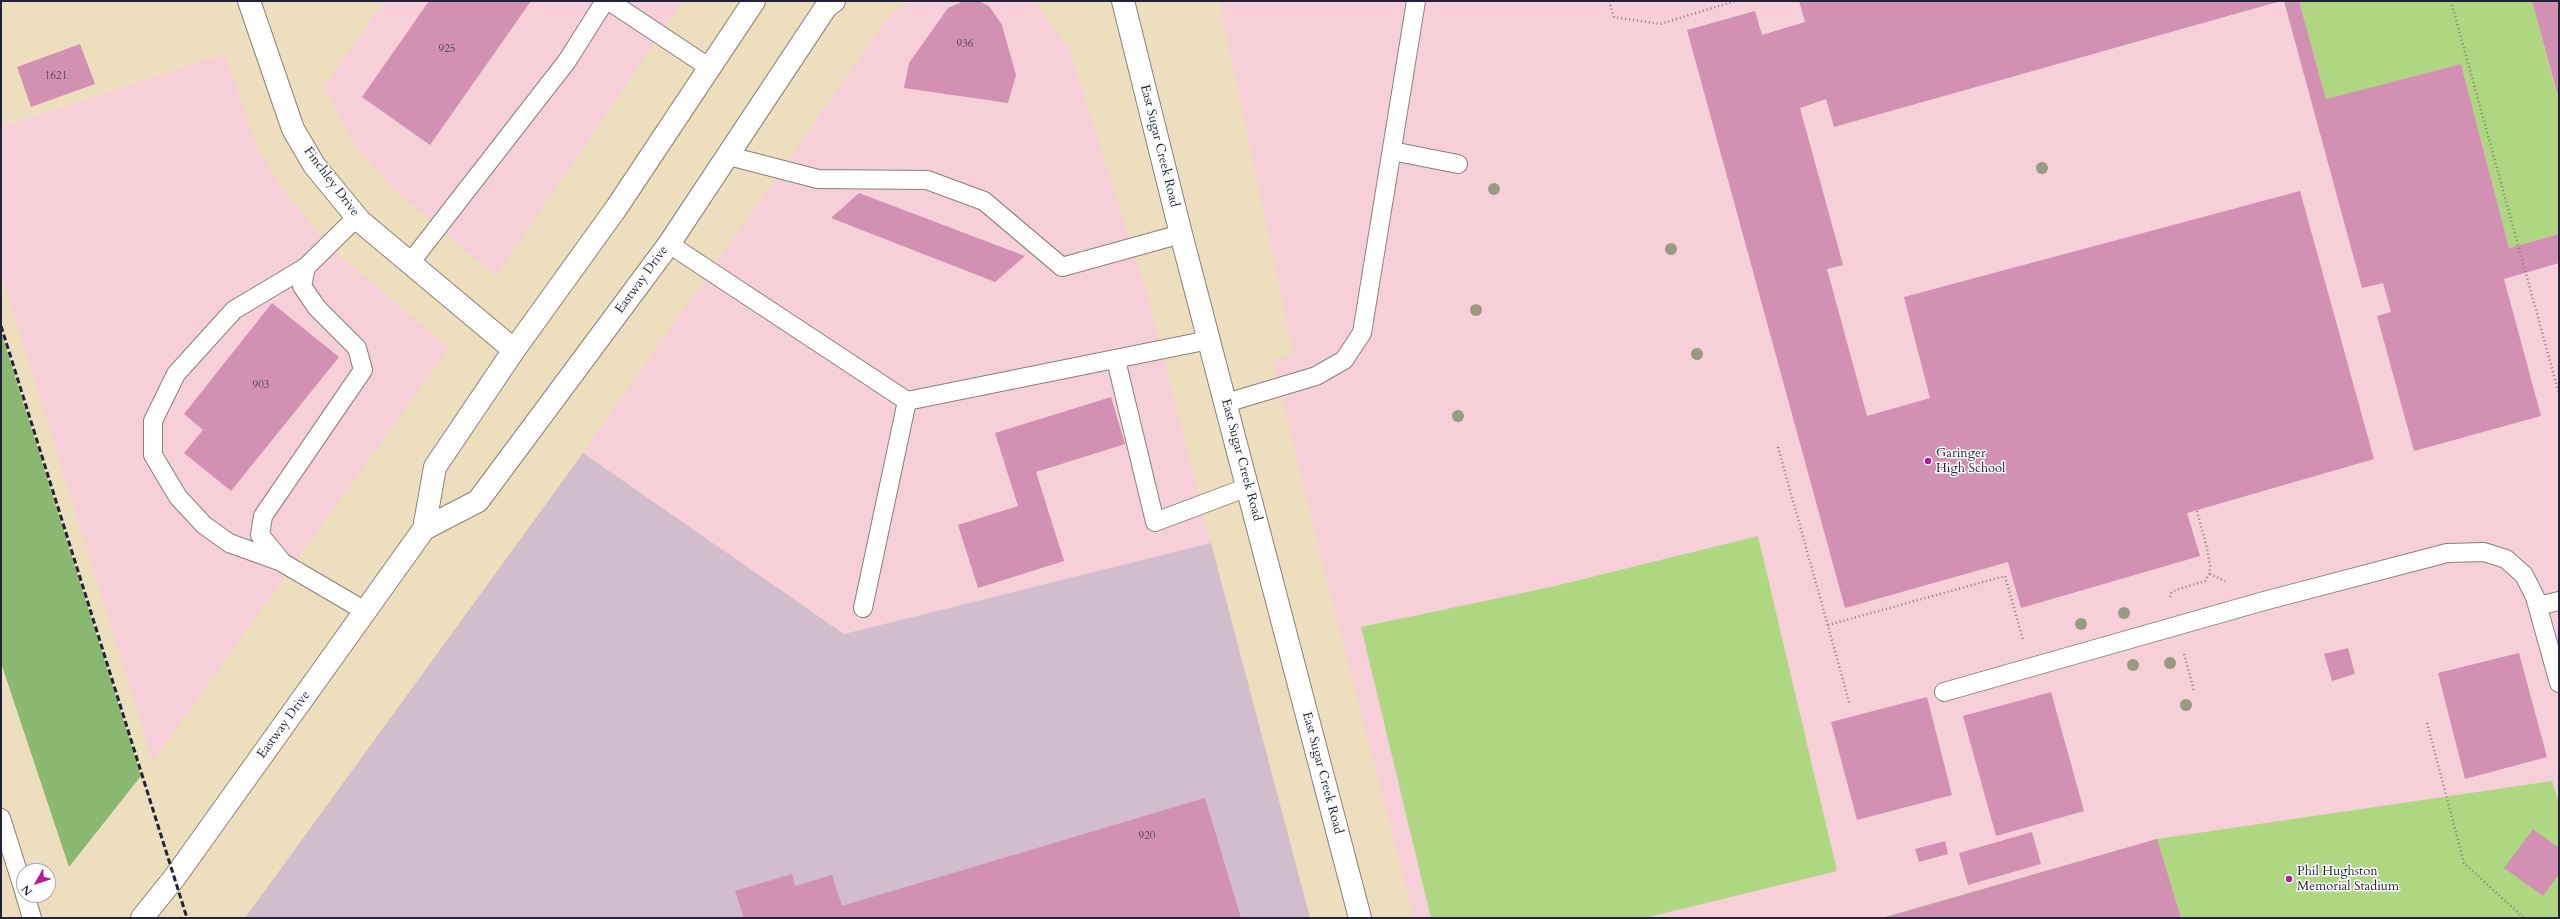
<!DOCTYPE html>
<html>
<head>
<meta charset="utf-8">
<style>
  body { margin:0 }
  #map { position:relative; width:2560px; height:919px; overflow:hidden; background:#eddfbd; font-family:Cardo,serif }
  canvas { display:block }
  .frame { position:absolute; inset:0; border:2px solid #22223b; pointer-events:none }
  .north { position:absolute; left:16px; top:863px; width:40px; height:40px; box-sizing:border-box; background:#fff; border:1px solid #a7a7b1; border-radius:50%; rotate:231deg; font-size:11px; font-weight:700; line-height:16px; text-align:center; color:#22223b }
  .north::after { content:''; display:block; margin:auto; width:14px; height:18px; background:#b5179e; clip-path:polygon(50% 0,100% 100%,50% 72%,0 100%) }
</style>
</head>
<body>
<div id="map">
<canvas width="2560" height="919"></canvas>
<div class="frame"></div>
<div class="north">N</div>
</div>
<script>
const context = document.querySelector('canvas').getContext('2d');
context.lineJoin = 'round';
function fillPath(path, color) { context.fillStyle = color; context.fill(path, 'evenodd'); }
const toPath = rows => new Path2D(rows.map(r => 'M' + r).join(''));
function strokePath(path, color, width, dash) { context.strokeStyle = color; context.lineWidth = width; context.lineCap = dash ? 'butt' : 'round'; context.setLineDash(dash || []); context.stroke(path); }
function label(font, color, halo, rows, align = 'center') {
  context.font = font + ' Cardo,serif'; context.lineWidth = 3; context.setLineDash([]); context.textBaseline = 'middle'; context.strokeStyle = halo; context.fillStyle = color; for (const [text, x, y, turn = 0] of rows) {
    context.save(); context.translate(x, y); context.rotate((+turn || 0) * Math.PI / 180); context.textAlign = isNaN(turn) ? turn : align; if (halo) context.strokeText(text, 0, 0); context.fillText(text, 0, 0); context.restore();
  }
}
const built = toPath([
  [385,1,683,1,496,276,391,187,350,138,324,87],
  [908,1,1029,1,1039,7,1070,51,1149,301,1211,543,844,634,583,453,891,14],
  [1219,1,2559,1,2559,918,1414,918,1322,562,1273,360,1294,355],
  [225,54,256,145,280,186,332,249,449,348,153,761,1,273,1,127]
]);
const industrial = toPath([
  [583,453,844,634,1211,543,1310,918,245,918]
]);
const green = toPath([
  [2299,1,2532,1,2559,102,2559,234,2509,248,2461,64,2326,99],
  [1758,536,1837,871,1645,918,1431,918,1361,627,1551,587],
  [2552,781,2559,803,2559,918,1881,918,2157,839]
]);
const forest = toPath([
  [1,332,141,776,69,867,1,663]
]);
const building = toPath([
  [429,1,531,1,430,145,362,97],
  [964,1,979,1,989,6,1002,25,1016,75,1008,103,904,88,909,63,948,8],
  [1799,1,2281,1,1834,127,1826,99,1800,108,1843,265,1827,269,1867,416,1930,398,1904,297,2300,191,2374,459,2187,513,2200,556,2021,608,2008,562,1845,608,1687,30,1755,11,1762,35,1805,22],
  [2284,1,2299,1,2326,99,2461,64,2509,248,2559,234,2559,263,2504,279,2541,416,2414,451,2377,316,2391,312,2383,283,2362,288],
  [2532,1,2559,1,2559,100],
  [80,44,95,84,31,107,17,67],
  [859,193,1025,256,995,282,831,218],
  [272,303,339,357,231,491,184,453,203,430,184,414],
  [1111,397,1125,444,1036,472,1064,561,978,588,958,525,1018,506,995,433],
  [2348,648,2355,674,2332,681,2324,654],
  [2519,653,2547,757,2465,779,2438,673],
  [2051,692,2084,811,1996,836,1963,716],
  [1927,697,1952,795,1857,820,1831,722],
  [1205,798,1241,918,744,918,735,891,792,874,795,886,832,875,842,906],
  [2533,829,2559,848,2559,874,2543,896,2504,868],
  [2032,832,2041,864,1968,885,1959,853],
  [2157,839,2181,918,1883,918],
  [1945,841,1948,854,1919,862,1915,849]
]);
const path = toPath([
  [1609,1,1614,17,1660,24,1735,1],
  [2451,1,2559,394],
  [1778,447,1850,705],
  [2210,574,2225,581],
  [2170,597,2171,593,2176,590,2205,581,2209,574,2210,566,2207,548,2197,511],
  [1828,625,2005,576,2023,640],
  [2184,654,2194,691],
  [2427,723,2464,863,2524,918]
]);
const service = toPath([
  [609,1,710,68],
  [1392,151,1458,164],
  [729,156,818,179,927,180,984,201,1062,267,1181,234],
  [357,217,306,267,302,286,317,308,357,348,363,370,263,516,260,535,283,563,365,611],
  [669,244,907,401,1209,340],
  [410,263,567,61,605,1],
  [1116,360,1155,522,1248,487],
  [1226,403,1316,376,1344,360,1362,333,1416,1],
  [282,562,229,543,204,525,178,497,153,455,153,421,176,374,234,310,306,267],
  [2538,606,2559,601],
  [863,608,907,401],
  [1944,692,2264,601,2447,553,2484,552,2506,559,2524,575,2535,597,2559,683],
  [1,818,24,891],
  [25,895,32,918]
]);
const minor = toPath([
  [249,1,293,129,314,165,360,221,514,350]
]);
const secondary = toPath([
  [424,529,478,501,669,244,830,1],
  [142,918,175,877,424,529,435,467,514,350,617,207,754,1]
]);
const primary = toPath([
  [1123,1,1181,234,1360,918],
  [826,7,834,1]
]);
const rail = toPath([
  [1,326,187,918]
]);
const trees = [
  [2042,168],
  [1494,189],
  [1671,249],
  [1476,310],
  [1697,354],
  [1458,416],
  [2124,613],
  [2081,624],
  [2170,663],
  [2133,665],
  [2186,705]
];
const markers = [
  [1928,461,4,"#b5179e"],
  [2289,879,4,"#b5179e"]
];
const numberNames = [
  ["936",965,44],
  ["925",447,49],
  ["1621",56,76],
  ["903",261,385],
  ["920",1147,836]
];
const streetNames = [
  ["East Sugar Creek Road",1159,146,76],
  ["Finchley Drive",331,182,53],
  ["Eastway Drive",642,280,-54],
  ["East Sugar Creek Road",1241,460,75],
  ["Eastway Drive",284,725,-54],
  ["East Sugar Creek Road",1322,773,75]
];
const poiNames = [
  ["Garinger",1936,454],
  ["High School",1936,469],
  ["Phil Hughston",2297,872],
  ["Memorial Stadium",2297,887]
];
fillPath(built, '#f6cfd9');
fillPath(industrial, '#d1bdcb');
fillPath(green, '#afd782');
fillPath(forest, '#8bb870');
fillPath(building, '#d291b2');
strokePath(service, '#88807c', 20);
strokePath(minor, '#88807c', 24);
strokePath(secondary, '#88807c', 24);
strokePath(primary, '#88807c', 24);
strokePath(path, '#88807c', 2.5, [1, 3]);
strokePath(service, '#fff', 18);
strokePath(minor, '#fff', 22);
strokePath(secondary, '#fff', 22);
strokePath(primary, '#fff', 22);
strokePath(rail, '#22223b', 3, [6, 3]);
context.fillStyle = '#989a83';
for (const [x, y] of trees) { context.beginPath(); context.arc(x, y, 6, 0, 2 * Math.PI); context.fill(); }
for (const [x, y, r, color] of markers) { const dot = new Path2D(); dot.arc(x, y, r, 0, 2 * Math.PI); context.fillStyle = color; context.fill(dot); strokePath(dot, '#fff', 1.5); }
label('11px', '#4e3e59', null, numberNames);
label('13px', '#22223b', '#fff', streetNames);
label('13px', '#22223b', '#fff', poiNames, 'left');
</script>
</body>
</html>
